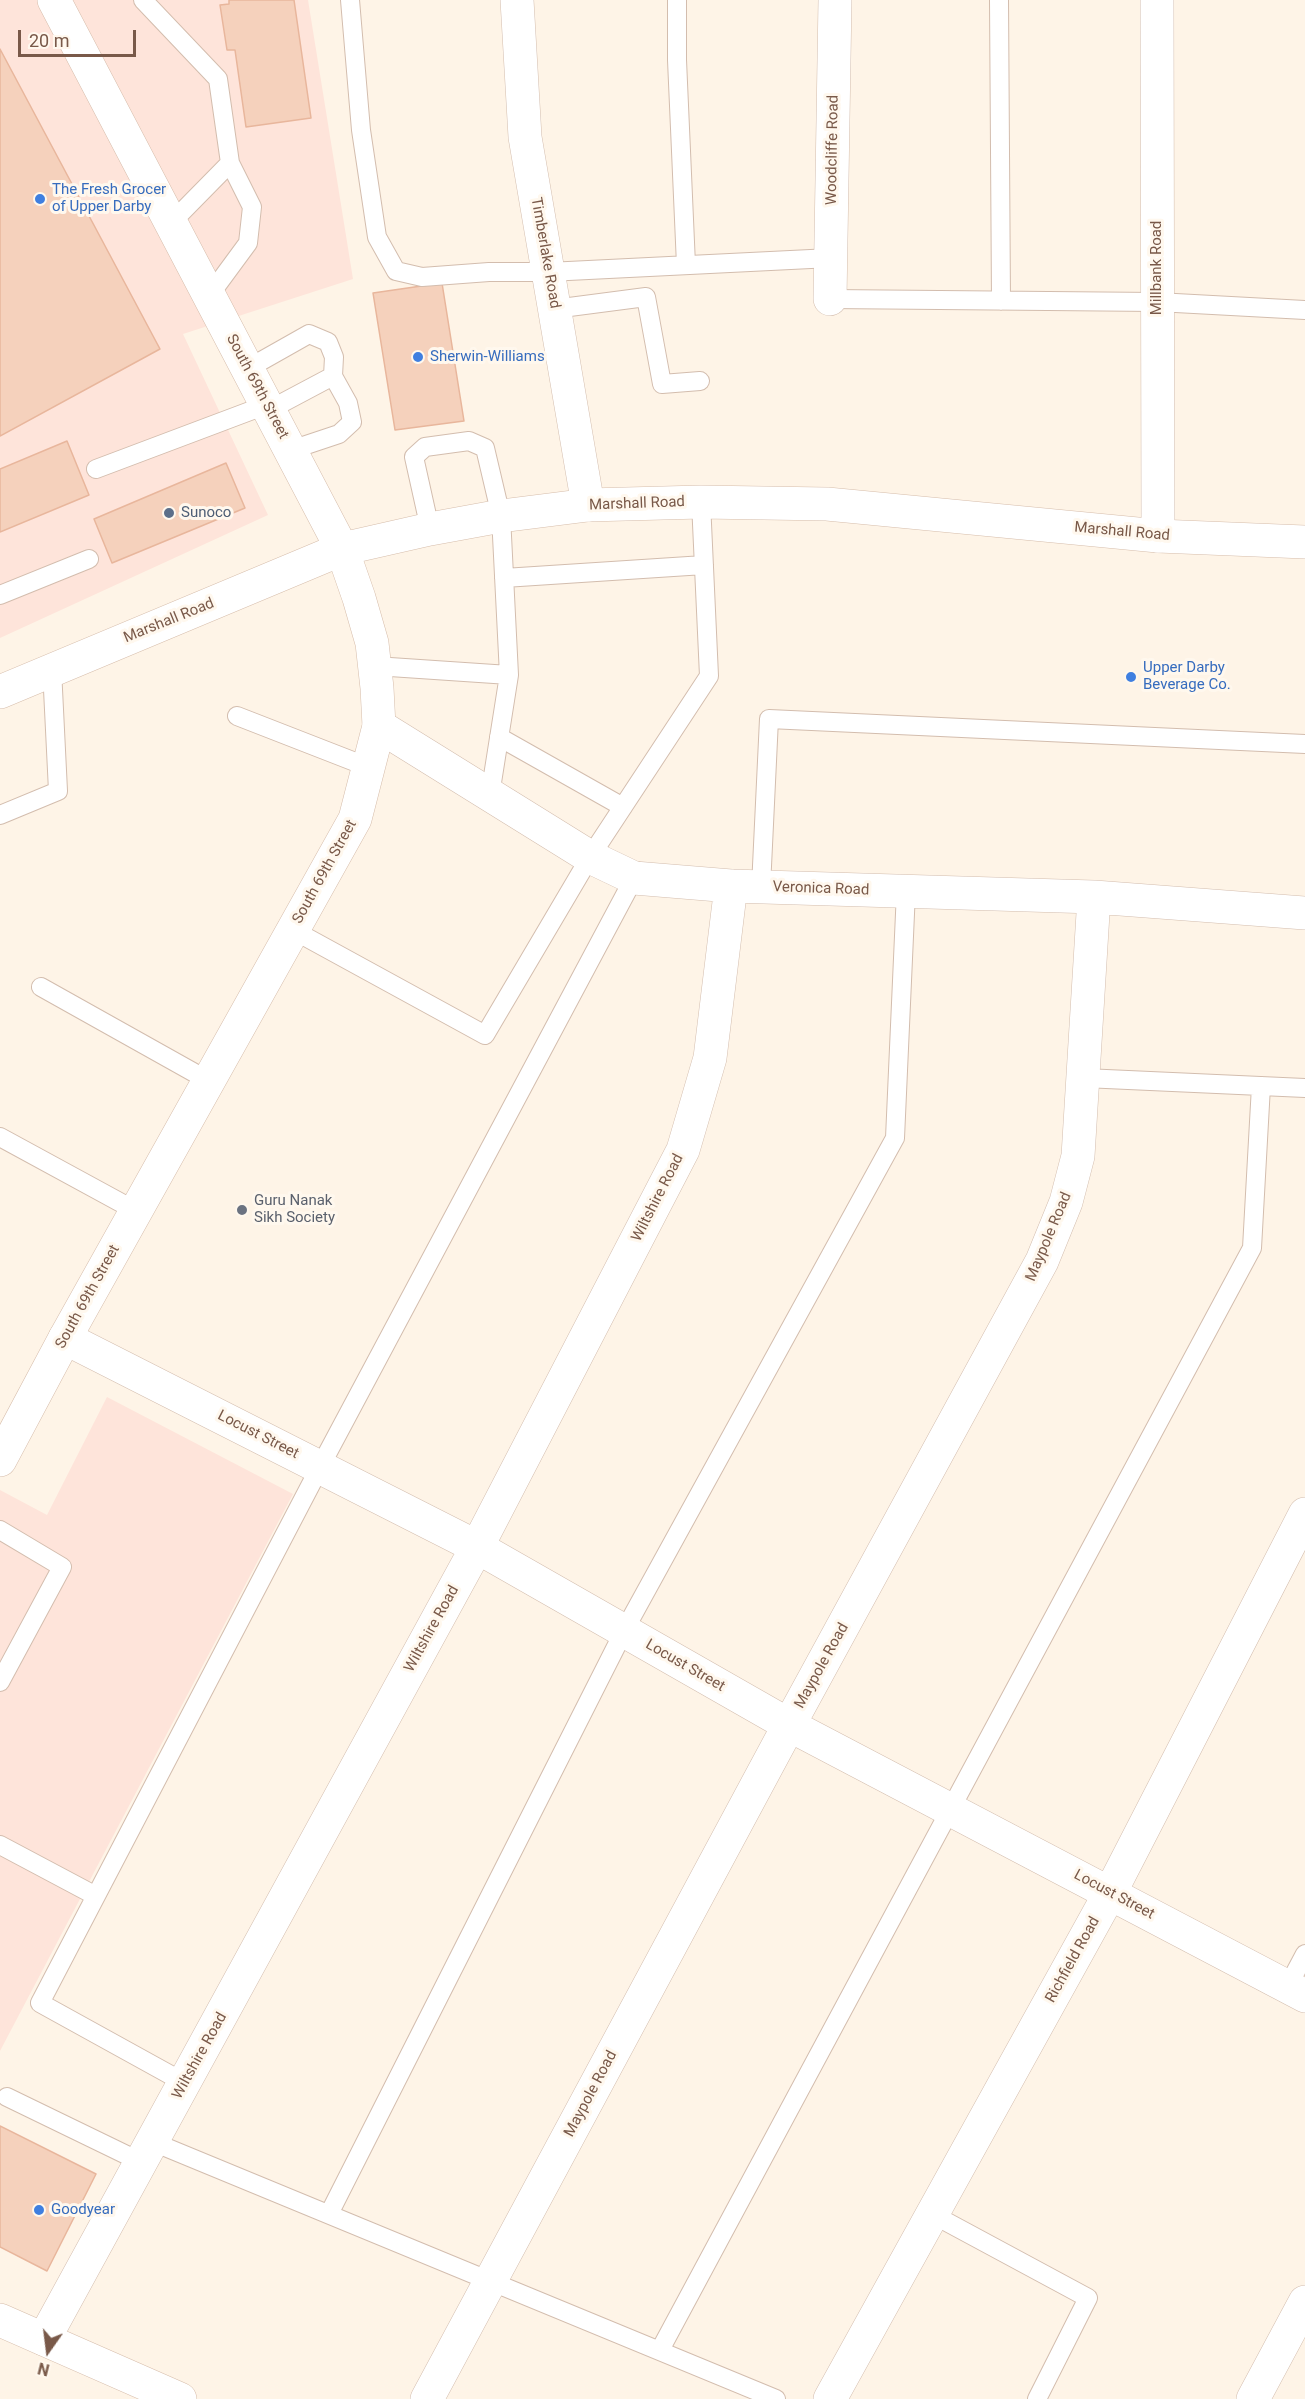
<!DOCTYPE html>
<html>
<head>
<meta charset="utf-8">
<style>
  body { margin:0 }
  #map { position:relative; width:1305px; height:2399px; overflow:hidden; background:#fef4e7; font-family:Roboto,sans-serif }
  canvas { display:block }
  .north { position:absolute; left:18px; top:2321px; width:60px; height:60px; -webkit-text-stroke:4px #fff8ee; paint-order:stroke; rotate:194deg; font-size:16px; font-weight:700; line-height:24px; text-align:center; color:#795949 }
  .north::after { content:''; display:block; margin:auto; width:21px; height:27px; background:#795949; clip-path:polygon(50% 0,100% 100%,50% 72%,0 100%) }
  .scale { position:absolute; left:18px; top:30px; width:118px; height:27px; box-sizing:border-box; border:3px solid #795949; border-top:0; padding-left:8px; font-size:18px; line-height:21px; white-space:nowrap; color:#795949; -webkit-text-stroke:4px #fff8ee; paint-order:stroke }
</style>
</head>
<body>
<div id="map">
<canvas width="1305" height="2399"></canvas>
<div class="north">N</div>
<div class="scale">20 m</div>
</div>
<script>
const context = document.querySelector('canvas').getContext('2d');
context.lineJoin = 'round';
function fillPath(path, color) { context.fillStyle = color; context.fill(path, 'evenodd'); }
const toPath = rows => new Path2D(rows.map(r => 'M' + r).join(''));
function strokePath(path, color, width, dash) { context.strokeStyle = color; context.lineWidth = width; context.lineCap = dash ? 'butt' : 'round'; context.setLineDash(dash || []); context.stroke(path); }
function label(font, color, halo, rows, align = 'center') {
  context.font = font + ' Roboto,sans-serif'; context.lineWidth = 6; context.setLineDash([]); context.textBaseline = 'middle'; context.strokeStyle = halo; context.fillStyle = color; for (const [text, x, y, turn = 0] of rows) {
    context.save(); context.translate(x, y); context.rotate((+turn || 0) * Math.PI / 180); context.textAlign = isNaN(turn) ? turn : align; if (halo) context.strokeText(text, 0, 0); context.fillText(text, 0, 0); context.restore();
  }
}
const commercial = toPath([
  [0,0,308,0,353,279,183,334,268,515,0,638],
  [107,1397,293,1494,0,2051,0,1490,47,1515]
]);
const building = toPath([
  [229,0,294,0,311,118,246,127,235,50,227,50,220,5,229,4,229,0],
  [0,49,160,349,0,436,0,49],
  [442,283,464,421,395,430,373,293,442,283],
  [67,441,89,495,0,532,0,469,67,441],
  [226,463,245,508,112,563,94,519,226,463],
  [0,2126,96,2174,47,2271,0,2247,0,2126]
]);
const lane = toPath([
  [143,0,218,79,230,163,171,223],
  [350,0,361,130,377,237,396,271,422,277,489,272,548,272,831,258],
  [677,0,677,60,686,265],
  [999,0,1001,301],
  [209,296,248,243,252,207,230,163],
  [830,299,1157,302,1305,310],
  [554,309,646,297,662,384,700,381],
  [247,369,309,334,328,342,334,357,333,376,269,410],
  [291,450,339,434,352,422,348,403,333,376],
  [96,469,266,405],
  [430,529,414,457,425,447,469,441,485,448,501,516,509,675,490,795],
  [504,578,704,565],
  [0,595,89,559],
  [375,666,509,675],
  [237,716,368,767],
  [499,737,623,807],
  [0,815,58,791,52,669],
  [761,887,769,719,1305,744],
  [293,930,485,1035,590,857,709,676,701,502],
  [41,987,209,1081],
  [1084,1078,1305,1088],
  [0,1137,136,1211],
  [0,1530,62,1567,0,1682],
  [0,1845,96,1896],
  [1288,1986,1305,1954],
  [185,2083,40,2003,320,1467,634,878],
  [7,2097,141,2162],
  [153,2142,776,2399],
  [329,2214,624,1631,895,1138,906,891],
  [932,2214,1088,2298,1037,2399],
  [660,2350,1252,1248,1261,1086]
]);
const street = toPath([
  [517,0,525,137,588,505],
  [1157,0,1158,536],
  [830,299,835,0],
  [379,726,590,857,634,878,731,886,1094,897,1305,913],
  [65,1338,477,1547,789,1725,1305,1996],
  [44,2339,477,1547,683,1150,710,1058,731,886],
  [427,2399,789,1725,1042,1261,1066,1202,1078,1156,1094,897],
  [830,2399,1110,1893,1305,1514],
  [1253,2399,1305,2302]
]);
const secondary = toPath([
  [0,692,342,549,430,529,501,516,588,505,701,502,827,504,1158,536,1305,542],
  [0,1460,65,1338,355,819,379,726,377,688,372,643,359,598,342,549,54,0],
  [0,2320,180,2399]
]);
const markers = [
  [40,199,6,"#3f7fe0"],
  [418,357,6,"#3f7fe0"],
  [169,513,6,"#5c6f8a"],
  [1131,677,6,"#3f7fe0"],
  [242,1210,6,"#6b7280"],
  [39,2210,6,"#3f7fe0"]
];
const streetNames = [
  ["Woodcliffe Road",833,150,-89],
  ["Timberlake Road",545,253,80],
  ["Millbank Road",1157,268,-90],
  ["South 69th Street",257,387,62],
  ["Marshall Road",637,504,-2],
  ["Marshall Road",1122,532,5],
  ["Marshall Road",169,621,-22],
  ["South 69th Street",325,872,-61],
  ["Veronica Road",821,889,2],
  ["Wiltshire Road",658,1198,-63],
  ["Maypole Road",1049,1237,-67],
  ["South 69th Street",88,1297,-61],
  ["Locust Street",258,1435,27],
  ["Wiltshire Road",432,1629,-61],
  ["Locust Street",685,1666,30],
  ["Maypole Road",822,1666,-61],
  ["Locust Street",1114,1895,28],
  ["Richfield Road",1073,1960,-61],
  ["Wiltshire Road",200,2056,-61],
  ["Maypole Road",591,2094,-62]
];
const shopNames = [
  ["The Fresh Grocer",52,190],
  ["of Upper Darby",52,207],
  ["Sherwin-Williams",430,357],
  ["Upper Darby",1143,668],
  ["Beverage Co.",1143,685],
  ["Goodyear",51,2210]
];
const serviceNames = [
  ["Sunoco",181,513]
];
const worshipNames = [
  ["Guru Nanak",254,1201],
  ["Sikh Society",254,1218]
];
fillPath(commercial, '#fee4da');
fillPath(building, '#f5d1bc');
strokePath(building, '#e8b69c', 1.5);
strokePath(lane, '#d3bdae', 20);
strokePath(street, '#d3bdae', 34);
strokePath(secondary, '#d6bdab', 34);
strokePath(lane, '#fff', 18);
strokePath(street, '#fff', 33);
strokePath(secondary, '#fff', 33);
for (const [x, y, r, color] of markers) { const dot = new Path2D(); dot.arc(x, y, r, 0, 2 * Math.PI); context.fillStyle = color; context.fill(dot); strokePath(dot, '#fff8ee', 2); }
label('15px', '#795949', '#fff8ee', streetNames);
label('15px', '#366cbe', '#fff8ee', shopNames, 'left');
label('15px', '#4e5e75', '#fff8ee', serviceNames, 'left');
label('15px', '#5b616d', '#fff8ee', worshipNames, 'left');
</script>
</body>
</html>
